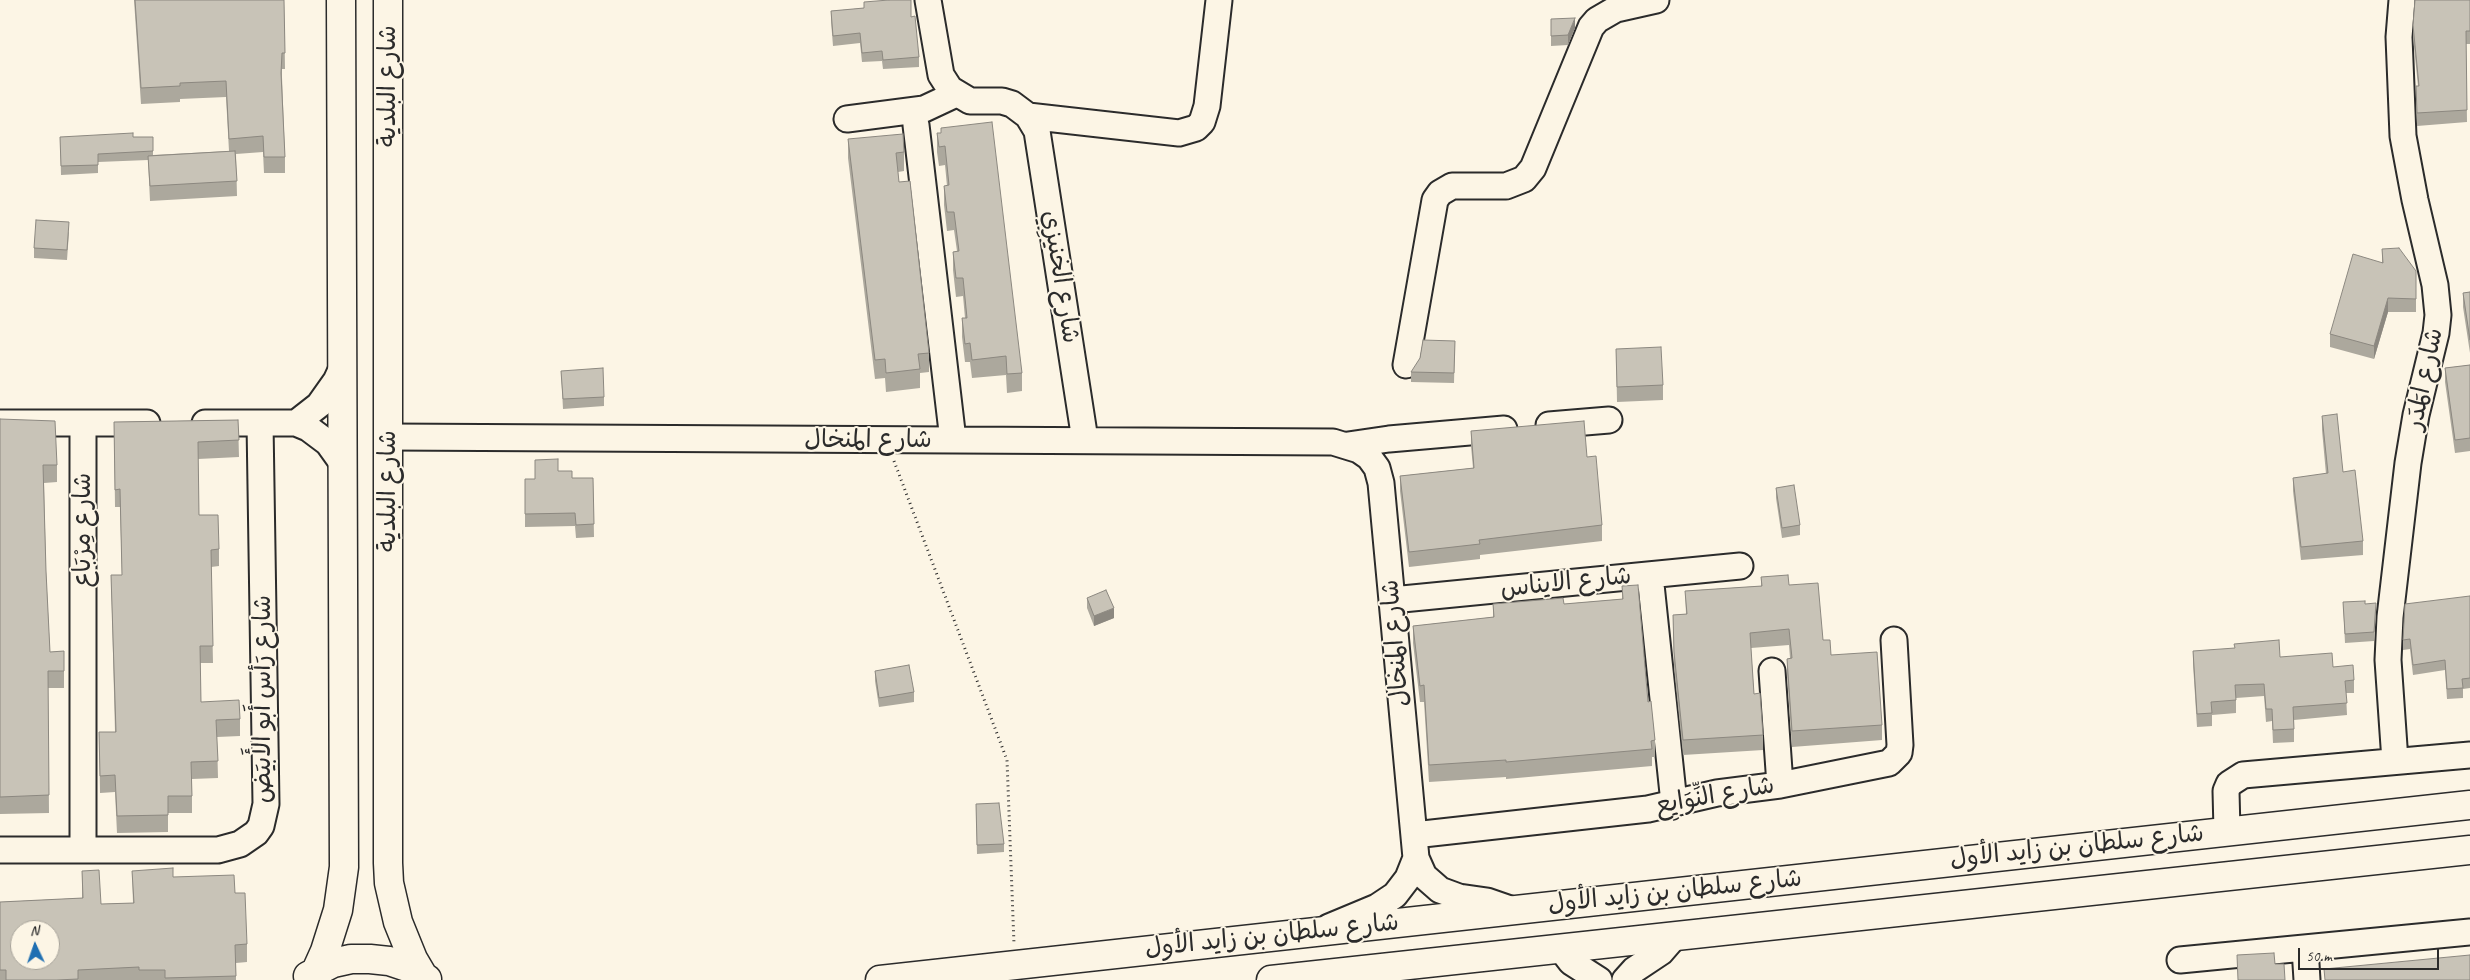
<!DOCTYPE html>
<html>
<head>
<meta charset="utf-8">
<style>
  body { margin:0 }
  #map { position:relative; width:2470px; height:980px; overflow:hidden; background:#fcf5e5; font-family:Caveat,sans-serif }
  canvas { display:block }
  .north { position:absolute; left:10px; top:920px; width:50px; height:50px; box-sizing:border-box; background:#fcf5e5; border:1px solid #a8a49b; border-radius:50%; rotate:357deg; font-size:14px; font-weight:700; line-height:20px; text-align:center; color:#2b2b2b }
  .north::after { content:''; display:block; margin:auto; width:18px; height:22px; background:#1f6fb2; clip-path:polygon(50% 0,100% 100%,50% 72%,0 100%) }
  .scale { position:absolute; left:2298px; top:948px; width:141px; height:22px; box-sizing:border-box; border:2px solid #2b2b2b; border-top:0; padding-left:6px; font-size:15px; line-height:18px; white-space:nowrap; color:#2b2b2b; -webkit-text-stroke:4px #fcf5e5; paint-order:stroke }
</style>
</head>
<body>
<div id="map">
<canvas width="2470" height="980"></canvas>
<div class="north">N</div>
<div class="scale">50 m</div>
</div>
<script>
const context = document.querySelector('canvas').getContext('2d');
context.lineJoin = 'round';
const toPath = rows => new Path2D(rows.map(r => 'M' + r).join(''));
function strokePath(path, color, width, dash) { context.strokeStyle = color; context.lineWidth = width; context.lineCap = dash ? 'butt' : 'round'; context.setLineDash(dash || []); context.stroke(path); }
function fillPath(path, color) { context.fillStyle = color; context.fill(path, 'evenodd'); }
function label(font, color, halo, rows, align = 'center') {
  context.font = font + ' Caveat,"Playpen Sans Arabic",sans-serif'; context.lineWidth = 4; context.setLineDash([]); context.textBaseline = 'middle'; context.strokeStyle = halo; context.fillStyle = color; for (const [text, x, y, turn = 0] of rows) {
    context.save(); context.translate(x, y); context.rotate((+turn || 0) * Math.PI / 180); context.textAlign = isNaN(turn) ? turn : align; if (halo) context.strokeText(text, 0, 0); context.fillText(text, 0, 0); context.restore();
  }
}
const path = toPath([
  [894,461,1007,760,1014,944]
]);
const minor = toPath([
  [928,0,941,75,950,89,970,101,1002,101,1012,104,1028,116,1037,131,1085,440],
  [1028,116,1179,133,1196,128,1202,122,1207,106,1219,0],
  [847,119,924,109,956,94],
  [916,125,953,440],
  [1406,365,1435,200,1440,193,1452,186,1506,186,1524,179,1533,168,1591,27,1597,20,1616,9,1656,0],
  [0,423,147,423],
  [83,423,83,850],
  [205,423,296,423,308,428,328,443,343,464],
  [296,423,319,405,336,381,342,368],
  [1549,425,1609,420],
  [388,437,1333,442,1359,450,1369,457,1377,468,1381,483,1416,858,1424,876,1440,890,1459,897,1487,901,1513,910],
  [1348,445,1389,439,1504,429],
  [1650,575,1674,803],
  [1392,600,1740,566],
  [1772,671,1780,785],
  [2395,761,2388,660,2390,617,2408,463,2416,415,2436,333,2438,315,2435,285,2415,200,2403,136,2399,37,2402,0],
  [2227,831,2226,791,2229,784,2243,775,2470,755],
  [1414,835,1648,809,1717,793,1780,785,1889,763,1899,753,1900,745,1894,640],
  [0,850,218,850,240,844,256,833,261,826,266,804,260,423],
  [1329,927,1377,907,1395,895,1408,878,1416,858],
  [2305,948,2307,980],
  [1561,949,1571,962,1599,980],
  [2180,960,2470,932],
  [1625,980,1634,970,1661,952,1674,937]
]);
const major = toPath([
  [388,0,388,863,389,883,398,922,413,959,423,976],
  [316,971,325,951,338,910,344,867,341,0],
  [308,976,333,963,351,959,370,959,389,961,407,967,427,979],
  [880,980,2470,805],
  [1271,980,2470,850]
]);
const wall = toPath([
  [134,0,284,0,285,69,282,69,282,77,285,157,285,173,264,173,263,152,236,154,237,196,150,201,148,160,98,162,98,173,61,175,60,137,153,137,153,155,229,151,226,97,180,99,180,102,141,104],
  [2470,0,2470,44,2466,44,2467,122,2417,126,2416,86,2418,86,2413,37,2413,25],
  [864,2,911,17,919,57,919,67,883,69,882,61,862,62,860,43,833,46,831,21,831,11,864,8],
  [1551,19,1575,28,1568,45,1551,46],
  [941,128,1022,373,1022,391,1007,393,1006,375,972,378,970,362,965,362,962,337,962,318,965,318,963,296,956,297,953,270,953,252,957,251,954,230,947,231,944,205,944,186,947,186,945,165,939,166,937,152,937,133,941,133],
  [848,139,904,152,904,171,898,172,899,182,929,353,929,372,920,373,920,388,886,392,885,378,875,379,848,158],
  [69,232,67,260,34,258,34,248],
  [2382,249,2416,271,2416,312,2388,312,2374,359,2330,347,2330,334,2382,262],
  [2470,292,2470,353,2463,307,2463,293],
  [1455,341,1454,383,1411,382,1411,372],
  [1616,349,1663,385,1663,400,1617,402],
  [2470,365,2470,451,2455,453,2445,382,2445,368],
  [561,371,604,397,604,406,563,409],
  [2322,416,2343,472,2363,541,2363,555,2301,560,2293,491,2293,478,2326,474,2322,430],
  [0,419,57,465,57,482,44,483,46,571,50,652,64,651,64,688,48,688,49,813,0,814],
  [238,420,239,457,198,459,199,515,219,549,219,566,211,567,213,663,200,663,201,702,240,719,240,736,217,737,218,778,192,779,192,813,168,813,168,832,117,833,115,792,100,793,99,732,115,732,111,575,122,575,120,507,115,507,114,422],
  [1471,431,1587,457,1602,525,1602,541,1480,555,1480,559,1409,567,1400,491,1400,476,1473,468,1471,446],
  [558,471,572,478,593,478,594,537,576,538,575,526,525,527,525,479,535,479],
  [1776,488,1800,525,1800,535,1782,538,1776,498],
  [1761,577,1789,585,1823,640,1831,655,1882,725,1882,740,1792,747,1787,674,1787,659,1790,658,1789,645,1751,648,1754,694,1763,735,1763,750,1683,755,1674,668,1673,615,1686,614,1685,591,1761,586],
  [1622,586,1648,702,1655,740,1655,757,1652,757,1652,766,1506,779,1506,777,1429,782,1424,702,1420,702,1413,643,1413,626,1493,617,1493,604,1564,604,1622,599],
  [2470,596,2470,688,2463,689,2463,698,2447,699,2445,670,2413,675,2410,649,2403,650,2403,640],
  [1087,598,1114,618,1094,626,1087,608],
  [2343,602,2365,604,2376,612,2374,641,2345,643],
  [2193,651,2280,657,2333,667,2354,680,2354,693,2346,693,2347,715,2294,720,2294,742,2273,743,2272,721,2266,722,2264,696,2236,698,2236,713,2212,715,2212,726,2197,727,2193,664],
  [875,671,914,692,914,702,879,707,875,681],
  [976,804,1004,844,1004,852,977,854],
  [82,871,101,904,133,903,132,871,173,877,235,893,247,944,247,962,236,963,236,980,0,980,0,902,82,898]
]);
const shadedWall = toPath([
  [1575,18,1575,28,1568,45,1568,35],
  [2388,298,2388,312,2374,359,2374,346],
  [1114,608,1114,618,1094,626,1094,616]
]);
const building = toPath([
  [135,0,284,0,285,53,282,53,281,73,285,157,264,157,263,136,229,139,226,81,180,83,180,86,141,88,135,0],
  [889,0,911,0,911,17,915,16,919,57,883,60,882,51,862,53,860,33,833,36,831,11,864,8,864,2,889,0],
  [2415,0,2470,0,2470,31,2466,31,2467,110,2417,113,2416,86,2419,86,2413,25,2415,0],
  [1575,18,1568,35,1551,36,1551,19,1575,18],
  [992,122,1022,373,1007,374,1006,356,972,360,970,343,965,344,962,318,967,318,963,278,956,278,953,252,959,251,954,212,947,212,944,186,949,185,945,146,939,147,937,133,941,133,941,128,992,122],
  [133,133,133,137,153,137,153,151,98,154,98,165,61,166,60,137,133,133],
  [903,134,904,152,896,153,899,182,910,181,929,353,918,354,920,369,886,373,885,359,875,360,848,139,903,134],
  [235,151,237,181,150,186,148,156,235,151],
  [36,220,69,222,67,250,34,248,36,220],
  [2399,248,2416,271,2416,299,2388,298,2374,346,2330,334,2353,254,2383,263,2382,249,2399,248],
  [2470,292,2470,340,2463,293,2470,292],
  [1423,340,1455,341,1454,373,1411,372,1420,358,1423,340],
  [1661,347,1663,385,1617,387,1616,349,1661,347],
  [2470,365,2470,438,2455,440,2445,368,2470,365],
  [603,368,604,397,563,399,561,371,603,368],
  [2337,414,2343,472,2355,470,2363,541,2301,547,2293,478,2328,473,2322,416,2337,414],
  [0,419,55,421,57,465,43,465,46,571,50,652,64,651,64,671,48,671,49,795,0,797,0,419],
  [238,420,239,440,198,442,199,515,218,515,219,549,211,550,213,646,200,646,201,702,239,700,240,719,216,720,218,761,191,762,192,796,168,796,168,815,117,816,115,775,100,776,99,732,116,732,111,575,122,575,120,489,115,490,114,422,238,420],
  [1584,421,1587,457,1596,456,1602,525,1479,540,1480,544,1409,552,1400,476,1474,468,1471,431,1584,421],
  [558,459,558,471,572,471,572,478,593,478,594,524,576,525,575,513,525,514,525,479,535,479,535,460,558,459],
  [1794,485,1800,525,1782,528,1776,488,1794,485],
  [1788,575,1789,585,1818,583,1823,640,1830,640,1831,655,1877,652,1882,725,1792,731,1787,659,1792,658,1789,629,1750,633,1754,694,1760,693,1763,735,1683,740,1674,652,1673,615,1687,614,1685,591,1762,586,1761,577,1788,575],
  [1638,585,1648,702,1651,701,1655,740,1651,741,1652,749,1506,762,1506,760,1429,765,1424,685,1420,686,1413,626,1494,617,1493,604,1563,598,1564,604,1623,599,1622,586,1638,585],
  [1106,590,1114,608,1094,616,1087,598,1106,590],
  [2470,596,2470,678,2462,679,2463,688,2447,689,2445,660,2413,665,2410,639,2403,640,2405,604,2470,596],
  [2365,601,2365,604,2376,603,2374,632,2345,634,2343,602,2365,601],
  [2279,640,2280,657,2332,653,2333,667,2353,665,2354,680,2345,681,2347,703,2293,707,2294,729,2273,730,2272,709,2266,709,2264,684,2235,685,2236,700,2211,702,2212,713,2197,714,2193,651,2235,648,2234,644,2279,640],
  [909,665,914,692,879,698,875,671,909,665],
  [999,803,1004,844,977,845,976,804,999,803],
  [173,868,173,877,234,875,235,893,245,893,247,944,235,945,236,976,165,978,165,970,139,970,139,967,78,970,78,979,57,980,6,980,6,970,0,970,0,902,83,898,82,871,99,870,101,904,134,903,132,871,173,868],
  [20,930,50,930,50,960,20,960,20,930],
  [2274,953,2275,964,2284,964,2285,980,2238,980,2237,955,2274,953],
  [2470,955,2470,980,2325,980,2324,969,2470,955]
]);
const streetNames = [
  ["شارع البلدية",388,86,-90],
  ["شارع الخنيزِي",1060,277,81],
  ["شارع المَدَر",2425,379,-78],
  ["شارع المنخال",868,440],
  ["شارع البلدية",388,491,-90],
  ["شارع مِرْبَاع",83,530,-90],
  ["شارع الايناس",1566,583,-6],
  ["شارع المنخال",1396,643,-95],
  ["شارع رَأس أَبو الأَبيَض",263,699,-90],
  ["شارع النِّوَايِع",1715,796,-10],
  ["شارع سلطان بن زايد الأول",2077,847,-6],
  ["شارع سلطان بن زايد الأول",1675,892,-6],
  ["شارع سلطان بن زايد الأول",1272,936,-6]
];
strokePath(minor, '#2b2b2b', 29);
strokePath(major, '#2b2b2b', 31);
strokePath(path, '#2b2b2b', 3, [1, 4]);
strokePath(minor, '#fcf5e5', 25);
strokePath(major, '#fcf5e5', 28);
fillPath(wall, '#aca89d');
fillPath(shadedWall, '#8c8880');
fillPath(building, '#c8c3b7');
strokePath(building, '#8c8880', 1);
label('25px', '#2b2b2b', '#fcf5e5', streetNames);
</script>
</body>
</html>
